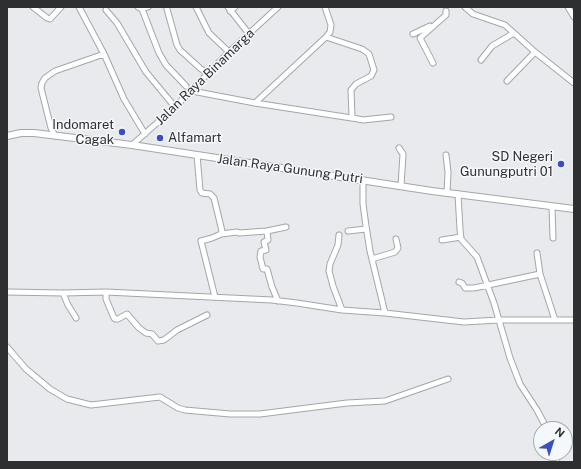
<!DOCTYPE html>
<html>
<head>
<meta charset="utf-8">
<style>
  body { margin:0 }
  #map { position:relative; width:581px; height:469px; overflow:hidden; background:#e8eaee; font-family:"Public Sans",sans-serif }
  canvas { display:block }
  .frame { position:absolute; inset:0; border:8px solid #2e2f30; pointer-events:none }
  .north { position:absolute; left:533px; top:421px; width:40px; height:40px; box-sizing:border-box; background:#f5f8fb; border:1px solid #a5a8aa; border-radius:50%; rotate:39deg; font-size:11px; font-weight:700; line-height:16px; text-align:center; color:#2e2f30 }
  .north::after { content:''; display:block; margin:auto; width:14px; height:18px; background:#3b4fc2; clip-path:polygon(50% 0,100% 100%,50% 72%,0 100%) }
</style>
</head>
<body>
<div id="map">
<canvas width="581" height="469"></canvas>
<div class="frame"></div>
<div class="north">N</div>
</div>
<script>
const context = document.querySelector('canvas').getContext('2d');
context.lineJoin = 'round';
const toPath = rows => new Path2D(rows.map(r => 'M' + r).join(''));
function strokePath(path, color, width, dash) { context.strokeStyle = color; context.lineWidth = width; context.lineCap = dash ? 'butt' : 'round'; context.setLineDash(dash || []); context.stroke(path); }
function label(font, color, halo, rows, align = 'center') {
  context.font = font + ' "Public Sans",sans-serif'; context.lineWidth = 3; context.setLineDash([]); context.textBaseline = 'middle'; context.strokeStyle = halo; context.fillStyle = color; for (const [text, x, y, turn = 0] of rows) {
    context.save(); context.translate(x, y); context.rotate((+turn || 0) * Math.PI / 180); context.textAlign = isNaN(turn) ? turn : align; if (halo) context.strokeText(text, 0, 0); context.fillText(text, 0, 0); context.restore();
  }
}
const minor = toPath([
  [33,7,47,18,50,19,61,7],
  [79,7,104,54,124,99,145,134],
  [138,7,142,9,148,7],
  [196,7,209,33,229,52],
  [228,7,249,34],
  [465,7,473,14,505,25,535,52,574,83],
  [568,7,574,17],
  [142,9,159,53,166,65,186,86],
  [167,9,177,45,180,50,201,69,209,74],
  [106,10,117,23,146,72,175,107],
  [230,11,235,7],
  [413,34,430,26],
  [326,37,362,49,369,54,374,70,371,76,356,84,351,90,352,117],
  [481,60,492,46,514,33],
  [433,63,420,38,446,15,446,11],
  [507,81,535,52],
  [192,91,255,103,358,119,363,120,391,117],
  [255,103,326,37,330,32,331,25,325,7],
  [55,136,51,128,41,88,42,83,45,78,55,71,104,54],
  [132,145,175,107,229,52,278,7],
  [399,148,403,154,401,186],
  [197,155,200,190,202,193,210,194,214,198,222,231,221,234,212,238,201,241,215,297],
  [446,155,448,172,447,193],
  [363,180,363,204,366,226,370,251,385,313],
  [458,194,460,229,461,239,477,257,494,303,510,358,520,384,537,410,547,429],
  [552,207,553,238],
  [348,231,366,229],
  [221,234,237,232,239,233,267,231],
  [339,235,338,245,330,264,329,271,333,286,342,310],
  [442,240,461,237],
  [372,259,395,252,398,248,396,239],
  [540,274,555,320],
  [459,282,462,283,465,288,474,288,540,274,537,253],
  [7,292,63,293,106,292,272,300,297,303,342,310,385,313,464,322,499,320,574,320],
  [106,292,106,299,114,318,115,319,118,319,127,314,139,328,146,333,152,334,158,341,164,340,177,330,207,315],
  [63,293,68,305,76,318],
  [278,301,272,287,267,269,263,269,260,257,261,251,266,250,264,242,268,240,267,231,286,227],
  [7,347,26,369,50,389,67,399,91,405,160,397,178,408,185,410,230,414,260,414,347,403,385,401,448,379],
  [555,453,557,462]
]);
const major = toPath([
  [7,136,21,133,34,133,132,145,432,191,574,209]
]);
const markers = [
  [122,132,4,"#3b4fc2"],
  [160,138,4,"#3b4fc2"],
  [561,164,4,"#3b4fc2"]
];
const streetNames = [
  ["Jalan Raya Binamarga",205,77,-44],
  ["Jalan Raya Gunung Putri",290,169,8]
];
const poiNames = [
  ["Indomaret",114,125],
  ["Cagak",114,140],
  ["Alfamart",168,138,"left"],
  ["SD Negeri",553,157],
  ["Gunungputri 01",553,172]
];
strokePath(minor, '#a4a6a9', 7);
strokePath(major, '#a4a6a9', 8);
strokePath(minor, '#fff', 5);
strokePath(major, '#fff', 6);
for (const [x, y, r, color] of markers) { const dot = new Path2D(); dot.arc(x, y, r, 0, 2 * Math.PI); context.fillStyle = color; context.fill(dot); strokePath(dot, '#f5f8fb', 1.5); }
label('13px', '#2e2f30', '#f5f8fb', streetNames);
label('13px', '#2e2f30', '#f5f8fb', poiNames, 'right');
</script>
</body>
</html>
